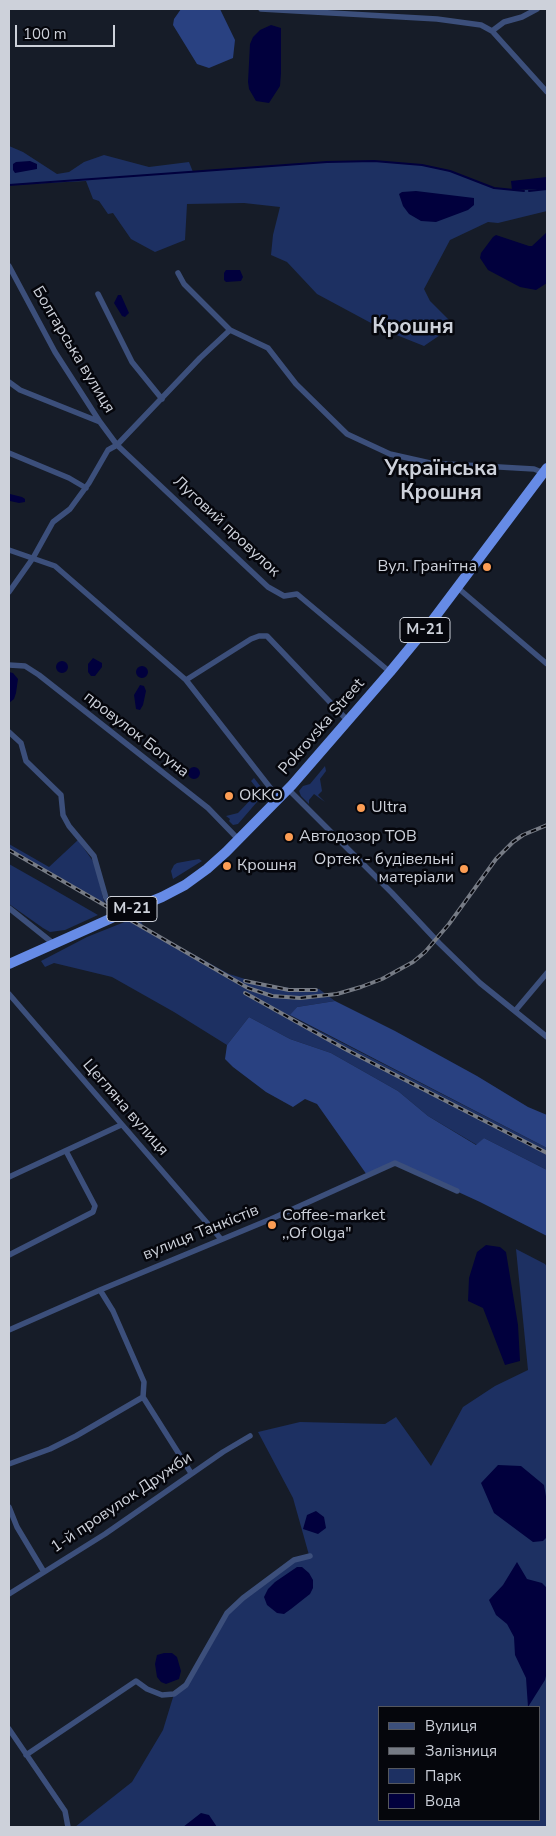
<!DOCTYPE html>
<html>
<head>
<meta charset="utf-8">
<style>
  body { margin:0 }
  #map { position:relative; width:556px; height:1836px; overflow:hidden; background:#161c28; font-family:"Nunito Sans",sans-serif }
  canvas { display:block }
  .frame { position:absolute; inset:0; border:10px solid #cdd1da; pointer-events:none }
  .legend { position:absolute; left:378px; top:1706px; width:162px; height:115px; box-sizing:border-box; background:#05060c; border:1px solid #55575e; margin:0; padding:6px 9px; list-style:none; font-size:15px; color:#cdd1da }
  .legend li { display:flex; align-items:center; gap:10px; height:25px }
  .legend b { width:25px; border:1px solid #55575e }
  .scale { position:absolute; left:15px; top:25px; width:100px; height:22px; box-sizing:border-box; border:2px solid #cdd1da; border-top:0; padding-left:6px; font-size:15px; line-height:18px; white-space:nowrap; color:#cdd1da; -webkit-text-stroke:4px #05060c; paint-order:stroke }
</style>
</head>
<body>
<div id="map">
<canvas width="556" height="1836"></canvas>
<div class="frame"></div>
<ul class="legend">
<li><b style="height:6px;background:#3c4f7b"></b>Вулиця</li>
<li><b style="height:6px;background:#767b85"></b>Залізниця</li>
<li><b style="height:14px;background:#1d3062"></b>Парк</li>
<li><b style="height:14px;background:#01003d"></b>Вода</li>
</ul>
<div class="scale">100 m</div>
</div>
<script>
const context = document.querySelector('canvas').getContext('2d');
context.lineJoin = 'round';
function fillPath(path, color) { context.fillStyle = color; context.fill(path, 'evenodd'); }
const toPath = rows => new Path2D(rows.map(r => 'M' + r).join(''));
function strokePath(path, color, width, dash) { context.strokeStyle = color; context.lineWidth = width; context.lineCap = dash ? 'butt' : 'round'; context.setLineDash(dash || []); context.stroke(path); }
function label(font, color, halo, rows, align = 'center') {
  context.font = font + ' "Nunito Sans",sans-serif'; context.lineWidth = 5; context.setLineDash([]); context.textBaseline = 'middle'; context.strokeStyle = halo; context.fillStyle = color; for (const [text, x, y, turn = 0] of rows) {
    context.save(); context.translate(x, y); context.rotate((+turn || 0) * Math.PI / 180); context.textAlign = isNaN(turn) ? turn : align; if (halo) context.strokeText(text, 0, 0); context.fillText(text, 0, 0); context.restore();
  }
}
const green = toPath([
  [9,146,23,152,57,174,69,172,84,162,104,155,149,167,189,162,193,172,327,162,374,161,422,165,450,171,494,188,512,190,547,189,547,211,498,223,488,222,450,240,424,289,430,301,452,323,446,331,424,346,384,330,317,294,287,262,271,255,273,235,280,207,244,203,187,204,185,240,155,252,131,239,113,213,108,214,99,201,93,199,86,181,9,185],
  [325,766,326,771,320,779,322,791,318,795,325,802,314,794,309,800,309,804,301,796,299,791,303,786,310,784],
  [254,778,264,791,263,795,238,824,233,825,229,821,230,819,226,816,238,813,259,791,251,781],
  [78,840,95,864,104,902,108,906,9,852,9,844,49,867],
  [199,859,202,861,173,879,171,871,174,865,177,863],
  [9,864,39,881,98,915,65,930,50,932,43,928,9,904],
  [142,915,140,920,144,927,229,974,258,983,289,988,319,989,335,1001,297,1007,290,1016,547,1148,547,1170,484,1138,477,1145,428,1116,398,1091,331,1053,290,1039,249,1017,227,1045,174,1012,112,977,54,963,45,967,41,961,87,937],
  [516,1249,545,1264,547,1267,547,1827,75,1827,132,1782,163,1730,174,1694,186,1685,227,1613,294,1560,309,1555,293,1498,258,1432,300,1422,385,1424,396,1417,431,1466,463,1407,495,1386,528,1370],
  [380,1707,540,1707,540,1820,380,1820]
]);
const forest = toPath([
  [181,9,220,9,235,40,233,58,209,68,197,64,173,25,174,19],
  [335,1001,395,1031,477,1076,528,1107,547,1115,547,1148,290,1015,297,1007],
  [249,1017,290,1039,331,1053,398,1091,428,1116,476,1145,484,1138,547,1170,547,1236,480,1202,395,1163,367,1175,317,1104,305,1099,293,1107,266,1092,233,1067,225,1059,227,1045]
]);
const water = toPath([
  [271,25,281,28,281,73,280,86,269,103,256,101,249,89,248,82,250,44,253,37,260,30],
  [30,161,37,164,37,169,15,173,13,170,13,164,16,162],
  [547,177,547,189,512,190,511,181],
  [416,191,474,198,474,205,468,210,436,222,421,221,409,214,403,206,399,194,402,192],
  [547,232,547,283,536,290,520,287,488,270,480,258,481,253,493,237,496,235,529,246,532,246],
  [226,270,240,270,243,277,241,281,226,282,224,280,224,273],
  [118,295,121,295,129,313,125,317,122,316,114,303],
  [10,494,22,497,25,499,25,502,19,503,10,501,9,499],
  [93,658,102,663,102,667,95,676,91,676,88,672,88,664],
  '56 667a6 6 0 1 1 12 0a6 6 0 1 1-12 0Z',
  '136 672a6 6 0 1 1 12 0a6 6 0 1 1-12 0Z',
  [9,672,13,673,18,679,16,693,14,699,9,703],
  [140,685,144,686,146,691,143,705,140,710,136,709,134,695],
  '188 773a6 6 0 1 1 12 0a6 6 0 1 1-12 0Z',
  [486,1245,500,1247,506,1252,518,1325,520,1361,505,1365,483,1308,468,1301,469,1278,477,1252],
  [498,1465,521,1466,544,1485,547,1502,547,1537,543,1541,533,1542,494,1513,481,1483],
  [316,1511,324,1517,326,1528,318,1534,303,1529,307,1515],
  [517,1562,527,1579,542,1583,547,1588,547,1672,545,1680,528,1707,526,1678,515,1655,514,1637,507,1624,496,1615,489,1600,503,1585],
  [297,1567,302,1567,309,1573,313,1580,313,1588,310,1594,291,1609,284,1614,277,1613,267,1605,264,1597,268,1589,275,1582],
  [164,1653,172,1653,177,1657,181,1671,179,1679,166,1684,161,1682,157,1677,155,1664,157,1655],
  [201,1813,209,1815,217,1827,183,1827]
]);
const stream = toPath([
  [9,185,327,162,374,161,422,165,450,171,494,188,524,191],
  [529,191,547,189]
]);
const minor = toPath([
  [261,9,437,19,481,25,492,31,547,92],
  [492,31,504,22,522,17,537,9],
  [9,266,55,352,100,422,117,445,268,587,284,596,297,594,390,672],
  [178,273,184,284,230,330,268,348,296,384,347,434,390,454,430,463,534,469,544,473],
  [98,294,132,362,162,399],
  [9,382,20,390,100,422],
  [9,453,69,478,86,488],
  [9,550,55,566,186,680,279,799],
  [458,588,547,664],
  [9,592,33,558,53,522,70,509,89,483,108,450,117,445,200,358,230,330],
  [9,665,25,666,39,675,208,808,239,840],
  [186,680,251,639,259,636,267,636,348,721],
  [9,732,21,743,26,761,61,795,63,815,69,826,94,856,106,898,111,905,123,913],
  [288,789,392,893,439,943,480,983,547,1037],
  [9,908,54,944],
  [9,994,221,1239],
  [515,1011,547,973],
  [9,1177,121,1125],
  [9,1255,93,1212,95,1206,66,1151],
  [100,1290,113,1311,144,1382,143,1397,191,1473],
  [9,1330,100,1290,271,1219,395,1163,457,1191],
  [9,1464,50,1449,76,1436,143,1397],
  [9,1507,17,1527,44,1572],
  [9,1594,105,1534,223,1452,250,1436],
  [9,1729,65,1811,68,1827],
  [26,1755,136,1681,147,1689,162,1695,174,1694,186,1685,227,1613,243,1598,294,1560,310,1556]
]);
const trunk = toPath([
  [9,964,123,913,162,897,185,885,207,869,226,852,292,785,390,672,432,621,547,468]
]);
const rail = toPath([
  [9,850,248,988,272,996,300,998,337,994,361,987,382,979,413,962,425,952,449,924,496,859,513,842,523,835,547,825],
  [245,981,289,990,316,990],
  [245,993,347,1050,547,1153]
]);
const markers = [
  [487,567,5,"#fc9d54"],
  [229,796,5,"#fc9d54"],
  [361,808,5,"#fc9d54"],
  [289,837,5,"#fc9d54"],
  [227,866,5,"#fc9d54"],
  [464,869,5,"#fc9d54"],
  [272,1225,5,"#fc9d54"]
];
const shields = [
  [425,630,50],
  [132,909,50]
];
const shieldNames = [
  ["М-21",425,630],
  ["М-21",132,909]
];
const streetNames = [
  ["Болгарська вулиця",73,350,59],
  ["Луговий провулок",226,527,43],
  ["Pokrovska Street",322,727,-49],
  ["провулок Богуна",136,735,38],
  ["Цегляна вулиця",125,1108,49],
  ["вулиця Танкістів",201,1233,-22],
  ["1-й провулок Дружби",122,1503,-34]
];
const poiNames = [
  ["Вул. Гранітна",477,567,"right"],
  ["OKKO",239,796],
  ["Ultra",371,808],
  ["Автодозор ТОВ",299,837],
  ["Ортек - будівельні",454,860,"right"],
  ["матеріали",454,878,"right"],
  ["Крошня",237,866],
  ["Coffee-market",282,1216],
  [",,Of Olga\"",282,1234]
];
const districtNames = [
  ["Крошня",413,328],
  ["Українська",441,470],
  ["Крошня",441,494]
];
fillPath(green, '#1d3062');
fillPath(forest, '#294181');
fillPath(water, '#01003d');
strokePath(stream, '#01003d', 2);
strokePath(minor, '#3c4f7b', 5.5);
strokePath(trunk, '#668be6', 10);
strokePath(rail, '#767b85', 4);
strokePath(rail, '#05060c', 2, [5.5]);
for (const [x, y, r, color] of markers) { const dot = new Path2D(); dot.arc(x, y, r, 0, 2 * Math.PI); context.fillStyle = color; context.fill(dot); strokePath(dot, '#05060c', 2); }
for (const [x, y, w] of shields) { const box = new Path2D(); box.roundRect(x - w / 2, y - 12.5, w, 25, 4); context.fillStyle = '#05060c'; context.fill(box); strokePath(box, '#cdd1da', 1); }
label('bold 15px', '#cdd1da', null, shieldNames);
label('16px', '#cdd1da', '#05060c', streetNames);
label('16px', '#cdd1da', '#05060c', poiNames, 'left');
label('bold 21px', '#cdd1da', '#05060c', districtNames);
</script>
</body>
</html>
